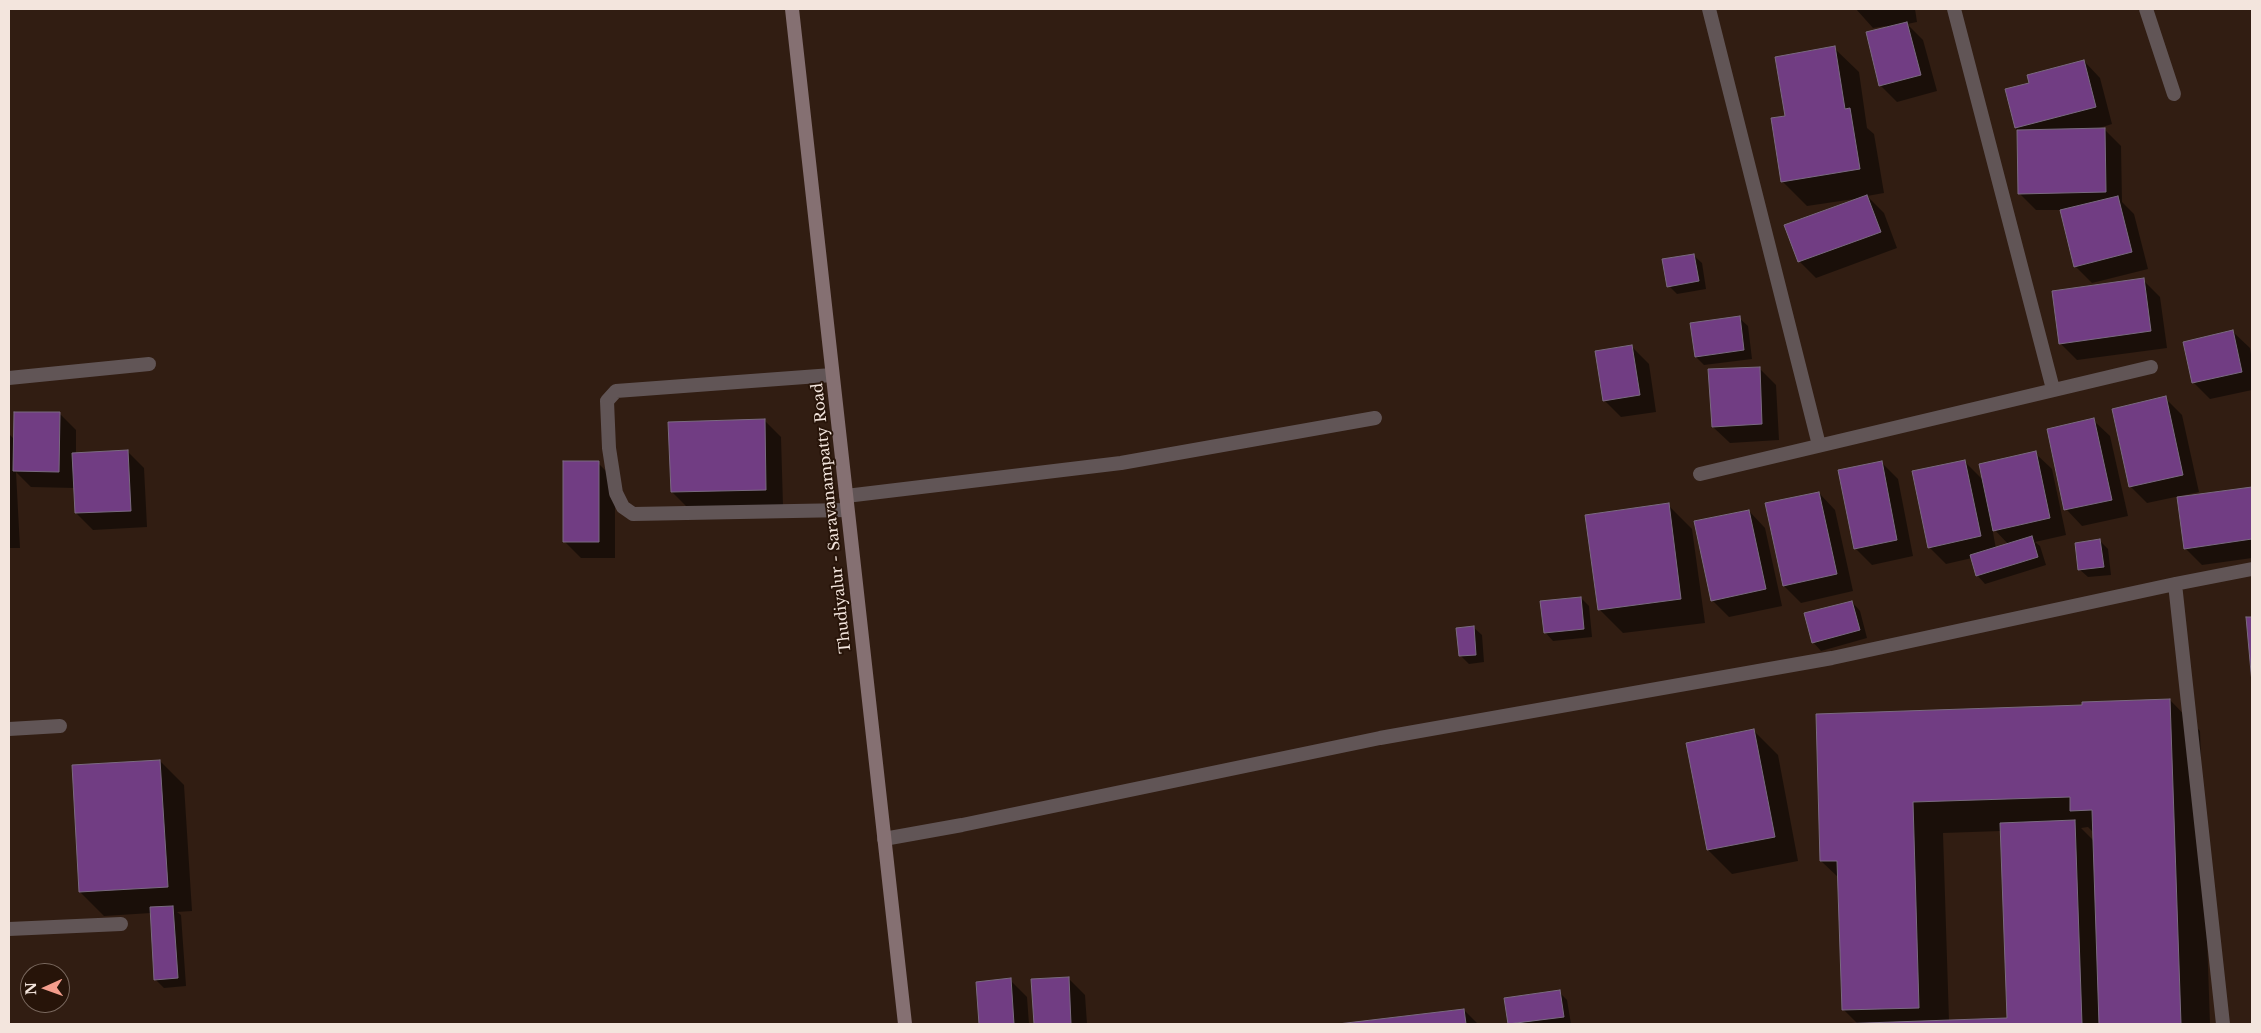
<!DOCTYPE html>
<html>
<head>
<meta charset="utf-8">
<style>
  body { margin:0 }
  #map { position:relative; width:2261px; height:1033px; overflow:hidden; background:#311d12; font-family:"Libre Baskerville",serif }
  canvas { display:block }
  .frame { position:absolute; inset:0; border:10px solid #f3e5dd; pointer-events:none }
  .north { position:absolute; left:20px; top:963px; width:50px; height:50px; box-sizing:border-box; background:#271409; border:1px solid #79685e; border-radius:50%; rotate:268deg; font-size:14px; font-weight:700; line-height:20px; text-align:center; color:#f3e5dd }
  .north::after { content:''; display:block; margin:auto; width:18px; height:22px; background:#f49d8c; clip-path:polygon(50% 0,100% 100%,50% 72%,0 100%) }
</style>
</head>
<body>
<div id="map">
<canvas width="2261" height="1033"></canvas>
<div class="frame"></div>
<div class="north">N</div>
</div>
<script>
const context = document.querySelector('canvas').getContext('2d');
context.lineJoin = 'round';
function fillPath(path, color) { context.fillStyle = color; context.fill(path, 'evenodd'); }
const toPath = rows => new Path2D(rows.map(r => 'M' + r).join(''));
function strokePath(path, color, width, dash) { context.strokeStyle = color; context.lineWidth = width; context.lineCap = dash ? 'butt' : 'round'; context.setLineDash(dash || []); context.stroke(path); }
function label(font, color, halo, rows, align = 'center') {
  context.font = font + ' "Libre Baskerville",serif'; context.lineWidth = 4; context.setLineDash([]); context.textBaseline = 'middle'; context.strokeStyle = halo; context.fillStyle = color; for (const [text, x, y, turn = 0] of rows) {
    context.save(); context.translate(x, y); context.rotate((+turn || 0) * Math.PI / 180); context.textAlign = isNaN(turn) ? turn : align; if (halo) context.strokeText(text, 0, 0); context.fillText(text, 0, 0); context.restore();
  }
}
const shadow = toPath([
  [1856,9,1915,9,1917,22,1907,24,1923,40,1937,91,1897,102,1880,85,1886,26,1873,28],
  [1834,48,1859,72,1867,128,1874,134,1884,193,1867,196,1884,213,1897,248,1816,278,1799,261,1861,198,1807,206,1783,182,1786,117],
  [2084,61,2100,78,2112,124,2096,129,2104,129,2121,146,2122,202,2134,214,2148,269,2092,283,2075,266,2062,210,2036,210,2019,193,2018,130,2016,128,2031,83],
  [1693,255,1702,263,1706,289,1677,294,1669,286],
  [2143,280,2160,297,2167,348,2077,360,2060,343],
  [1739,318,1748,326,1752,359,1704,365,1696,357],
  [2233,332,2250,348,2252,361,2252,390,2210,399,2193,382],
  [1632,347,1649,364,1656,412,1621,417,1604,400],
  [1759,368,1776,385,1779,440,1730,443,1713,427],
  [2165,398,2182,415,2199,492,2147,503,2130,486],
  [59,413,76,430,76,454,127,451,144,468,147,527,93,530,76,513,75,488,31,487,16,472,20,548,9,548,9,434,15,440],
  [764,420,781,437,783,506,689,509,672,492],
  [2093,420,2110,436,2128,516,2082,526,2066,509],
  [2035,453,2052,469,2066,535,2035,542,2040,546,2046,565,1985,584,1977,575,1972,558,1946,564,1929,547,1964,461,1983,480],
  [1992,527,2009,545,1996,549],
  [1881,462,1898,479,1913,556,1872,565,1855,548],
  [598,463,615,480,615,558,581,558,564,541],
  [2252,488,2252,558,2202,565,2185,548,2178,498],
  [1819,493,1835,510,1853,591,1801,603,1784,586,1767,504],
  [1668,505,1692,529,1705,623,1623,633,1599,609],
  [1749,511,1765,528,1782,606,1729,617,1712,600],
  [2100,541,2108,549,2111,575,2088,577,2079,569],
  [1581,598,1589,606,1592,637,1553,641,1545,632],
  [1852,602,1860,611,1867,638,1821,651,1813,642],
  [2247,618,2252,618,2252,671],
  [1473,627,1482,635,1484,662,1469,664,1460,655],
  [2170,700,2200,731,2210,1024,1858,1024,1843,1009,1839,878,1821,861,1817,715,2084,706],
  [2088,827,2094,833,2094,841,2081,828],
  [2001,831,2008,1019,1949,1021,1943,833],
  [1754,731,1778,755,1798,861,1732,874,1708,850],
  [160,761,184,785,192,911,177,912,181,915,186,986,164,988,155,979,151,913,104,916,80,892],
  [1068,978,1085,995,1087,1024,1035,1024,1032,980],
  [1010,980,1027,997,1029,1024,980,1024,977,983],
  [1559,992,1567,1000,1571,1024,1509,1024,1505,999],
  [1464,1010,1478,1024,1348,1024]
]);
const building = toPath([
  [1907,22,1921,75,1879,86,1866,32,1907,22],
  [1835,46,1845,109,1850,108,1860,169,1781,182,1771,118,1785,116,1775,57,1835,46],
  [2084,60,2096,107,2015,128,2005,89,2029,83,2027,75,2084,60],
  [2105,128,2106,192,2018,194,2017,130,2105,128],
  [1867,195,1881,232,1798,262,1784,225,1867,195],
  [2118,196,2132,252,2074,267,2060,210,2118,196],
  [1694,254,1699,281,1667,287,1662,259,1694,254],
  [2144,278,2151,331,2059,344,2052,291,2144,278],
  [1740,316,1744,350,1695,357,1690,323,1740,316],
  [2233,330,2242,372,2192,383,2183,342,2233,330],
  [1632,345,1640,395,1603,401,1595,351,1632,345],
  [1760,367,1762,424,1712,427,1708,369,1760,367],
  [2166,396,2183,475,2129,487,2112,409,2166,396],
  [14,412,60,412,59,472,13,471,14,412],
  [2094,418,2112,500,2064,510,2047,429,2094,418],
  [765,419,766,490,671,492,668,422,765,419],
  [128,450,131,511,75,513,72,453,128,450],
  [2036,451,2050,518,1993,531,1979,464,2036,451],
  [1965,460,1981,536,1928,548,1912,471,1965,460],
  [563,461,599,461,599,542,563,542,563,461],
  [1882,461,1897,540,1854,549,1838,470,1882,461],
  [2252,487,2252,539,2184,549,2177,497,2252,487],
  [1819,492,1837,574,1783,586,1765,503,1819,492],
  [1669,503,1681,599,1598,610,1585,515,1669,503],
  [1749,510,1766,589,1711,601,1694,521,1749,510],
  [2032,536,2038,557,1976,576,1970,555,2032,536],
  [2100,539,2104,567,2078,570,2075,543,2100,539],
  [1581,597,1584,629,1544,633,1540,601,1581,597],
  [1852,601,1860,630,1812,643,1804,613,1852,601],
  [2246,617,2252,617,2252,683,2246,617],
  [1474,626,1476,655,1459,656,1456,628,1474,626],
  [2170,699,2181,1024,2099,1024,2092,810,2070,811,2070,797,1913,802,1919,1008,1842,1010,1837,861,1820,861,1816,714,2082,705,2082,702,2170,699],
  [1754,729,1775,837,1707,850,1686,743,1754,729],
  [160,760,168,887,79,892,72,765,160,760],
  [2075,820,2082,1024,1837,1024,2007,1018,2000,823,2075,820],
  [173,906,178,978,154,980,150,907,173,906],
  [1069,977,1071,1024,1034,1024,1031,979,1069,977],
  [1011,978,1014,1024,979,1024,976,982,1011,978],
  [1560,990,1564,1017,1508,1024,1504,998,1560,990],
  [1464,1009,1466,1024,1338,1024,1464,1009]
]);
const service = toPath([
  [832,375,616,391,607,401,609,448,616,493,623,507,633,514,847,510],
  [846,496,1121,463,1375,418],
  [2175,584,2223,1024],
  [884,839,962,825,1380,738,1832,658,2175,584,2252,569],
  [9,929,121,924]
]);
const minor = toPath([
  [1709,9,1819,445],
  [1954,9,2053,389],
  [2146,9,2174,94],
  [9,378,149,364],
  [1700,474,2151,367],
  [9,729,60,726]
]);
const secondary = toPath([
  [792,9,905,1024]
]);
const streetNames = [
  ["Thudiyalur - Saravanampatty Road",832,518,-96]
];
fillPath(shadow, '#0007');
fillPath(building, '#713d83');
strokePath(building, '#7a6a80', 1);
strokePath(service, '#615556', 14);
strokePath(minor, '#615556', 14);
strokePath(secondary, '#857072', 14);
label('15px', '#f3e5dd', '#271409', streetNames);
</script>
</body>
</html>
